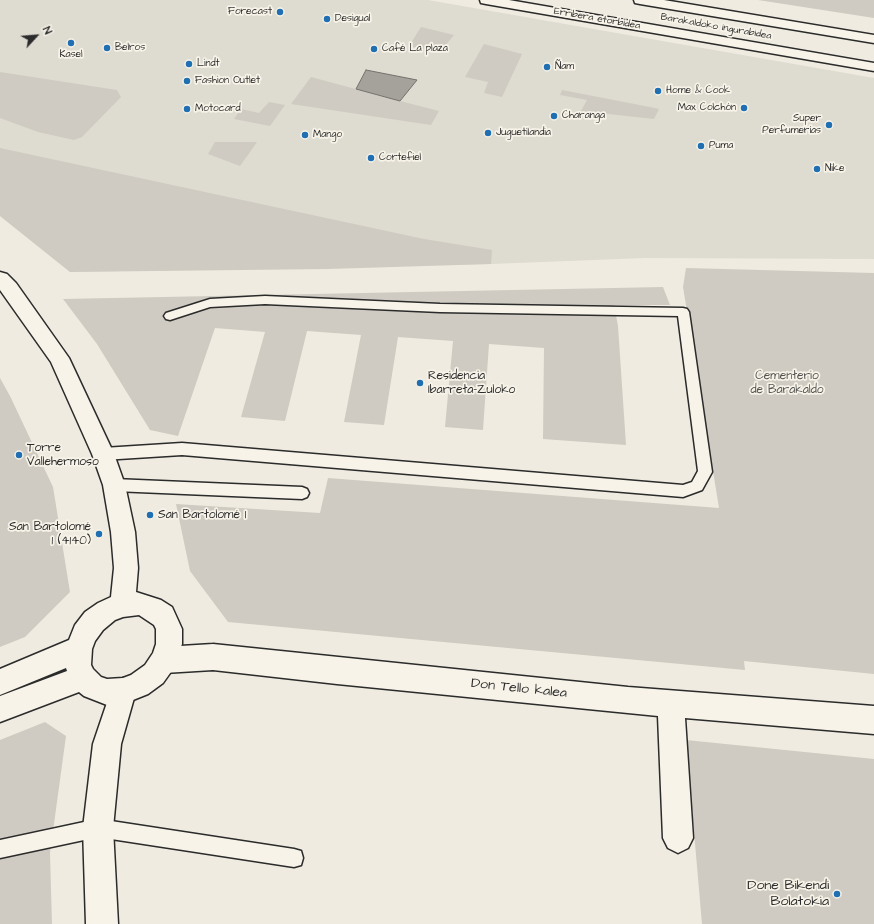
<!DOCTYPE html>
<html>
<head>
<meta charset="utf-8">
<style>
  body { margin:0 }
  #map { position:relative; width:874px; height:924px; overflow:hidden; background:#efebe0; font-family:"Architects Daughter",sans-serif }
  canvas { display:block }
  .north { position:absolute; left:16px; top:16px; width:40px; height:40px; -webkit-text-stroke:3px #f7f3e8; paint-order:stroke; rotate:64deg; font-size:11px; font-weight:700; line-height:16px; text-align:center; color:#2b2b2b }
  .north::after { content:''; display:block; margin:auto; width:14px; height:18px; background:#2b2b2b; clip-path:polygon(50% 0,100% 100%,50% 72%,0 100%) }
</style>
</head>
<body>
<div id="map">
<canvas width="874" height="924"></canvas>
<div class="north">N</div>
</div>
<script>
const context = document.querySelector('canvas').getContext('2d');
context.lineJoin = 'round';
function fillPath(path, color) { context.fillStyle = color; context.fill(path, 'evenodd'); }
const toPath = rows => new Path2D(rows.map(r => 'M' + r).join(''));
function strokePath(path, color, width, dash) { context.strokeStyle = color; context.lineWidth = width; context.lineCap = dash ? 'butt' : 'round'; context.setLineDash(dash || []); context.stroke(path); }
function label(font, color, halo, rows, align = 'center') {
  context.font = font + ' "Architects Daughter",sans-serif'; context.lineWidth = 3.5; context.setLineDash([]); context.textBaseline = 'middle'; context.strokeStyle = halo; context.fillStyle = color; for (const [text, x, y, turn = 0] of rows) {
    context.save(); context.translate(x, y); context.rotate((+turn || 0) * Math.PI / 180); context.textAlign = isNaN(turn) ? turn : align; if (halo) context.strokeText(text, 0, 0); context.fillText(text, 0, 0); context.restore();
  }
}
const built = toPath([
  [0,0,428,0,874,78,874,259,645,258,491,264,70,272,0,216]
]);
const green = toPath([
  [758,0,874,0,874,18],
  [421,27,454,35,440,52,409,46],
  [484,44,522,54,502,97,484,93,488,82,465,77],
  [0,72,117,90,121,97,82,137,74,140,38,132,0,118],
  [311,77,400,101,439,111,431,125,291,104],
  [562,90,650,107,659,109,654,119,581,111,587,100,560,95],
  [269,102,285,105,270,126,234,119,241,109,259,113],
  [215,142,257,142,240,166,208,154],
  [0,148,424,239,492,250,491,264,328,269,70,272,0,216],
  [686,268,874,273,874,674,744,661,745,670,228,622,190,571,176,504,320,513,328,478,719,508,683,287],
  [663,287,670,305,614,305,618,326,626,445,543,439,544,348,489,344,483,430,445,427,453,341,398,337,384,425,344,422,361,335,307,331,285,421,241,417,265,332,215,328,178,436,150,430,97,344,63,299],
  [0,378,10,396,53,487,70,592,25,637,0,647],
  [45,722,66,736,50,853,52,924,0,924,0,740],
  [686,740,874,759,874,924,702,924]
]);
const water = toPath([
  [366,70,417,80,400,101,356,89,366,70]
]);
const lane = toPath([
  [265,296,440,304,683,308,687,309,689,312,712,472,702,490,683,497,182,455,103,460,98,458,96,454,98,450,103,448,182,443,683,485,692,482,698,471,678,316,440,312,265,304,210,307,170,320,166,319,164,316,166,313,210,299,265,296],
  [114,479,302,487,307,489,309,493,307,497,302,499,114,491,109,489,107,485,109,481,114,479],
  [98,819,294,849,301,851,303,858,301,865,294,867,98,837,0,858,0,840,98,819]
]);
const street = toPath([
  [213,644,628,687,874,706,874,734,685,718,693,838,688,848,678,853,668,848,663,838,658,716,337,684,213,670,164,673,155,669,151,660,155,651,164,647,213,644],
  [123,678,132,682,136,691,121,744,113,828,118,924,86,924,83,828,93,744,114,682,123,678]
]);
const secondary = toPath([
  [480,0,509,0,874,63,874,71,486,4,481,3,480,0],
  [634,0,664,0,874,35,874,43,640,4,635,3,634,0],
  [0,272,7,274,16,283,69,358,114,454,125,485,135,532,138,568,136,592,161,600,172,607,182,629,182,644,173,669,163,683,148,694,123,704,107,705,84,696,79,692,0,722,0,696,67,671,66,668,0,695,0,669,69,640,75,625,85,612,98,603,111,597,114,568,111,532,103,485,92,454,51,362,0,290,0,272],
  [139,615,154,625,156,629,156,644,153,653,145,665,131,675,123,678,107,679,101,677,93,669,91,665,92,649,95,641,103,630,115,620,123,617,139,615]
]);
const markers = [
  [280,12,4,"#1f6fb2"],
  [327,19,4,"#1f6fb2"],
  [71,43,4,"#1f6fb2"],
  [107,48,4,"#1f6fb2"],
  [374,49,4,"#1f6fb2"],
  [189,64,4,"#1f6fb2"],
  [547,67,4,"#1f6fb2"],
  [187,81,4,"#1f6fb2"],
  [658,91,4,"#1f6fb2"],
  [744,108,4,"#1f6fb2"],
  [187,109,4,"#1f6fb2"],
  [554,116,4,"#1f6fb2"],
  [829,125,4,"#1f6fb2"],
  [488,133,4,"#1f6fb2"],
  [305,135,4,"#1f6fb2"],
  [701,146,4,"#1f6fb2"],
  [371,158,4,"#1f6fb2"],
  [817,169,4,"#1f6fb2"],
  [420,383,4,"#1f6fb2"],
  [19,455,4,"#1f6fb2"],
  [150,515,4,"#1f6fb2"],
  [99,534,4,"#1f6fb2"],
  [837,894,4,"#1f6fb2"]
];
const farPoinames = [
  ["Forecast",272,12,"right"],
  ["Desigual",335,19],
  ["Belros",115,48],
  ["Café La plaza",382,49],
  ["Kasel",71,55,"center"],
  ["Lindt",197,64],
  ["Ñam",555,67],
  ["Fashion Outlet",195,81],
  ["Home & Cook",666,91],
  ["Max Colchón",736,108,"right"],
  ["Motocard",195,109],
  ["Charanga",562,116],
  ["Super",821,119,"right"],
  ["Perfumerías",821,131,"right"],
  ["Juguetilandia",496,133],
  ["Mango",313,135],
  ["Puma",709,146],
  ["Cortefiel",379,158],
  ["Nike",825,169]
];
const farStreetnames = [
  ["Erribera etorbidea",597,19,10],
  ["Barakaldoko ingurabidea",716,27,10]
];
const poiNames = [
  ["Residencia",428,376],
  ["Ibarreta-Zuloko",428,390],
  ["Torre",27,448],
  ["Vallehermoso",27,462],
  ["San Bartolomé 1",158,515],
  ["San Bartolomé",91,527,"right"],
  ["1 (4140)",91,541,"right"]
];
const parkNames = [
  ["Cementerio",787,376],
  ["de Barakaldo",787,390]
];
const nearStreetnames = [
  ["Don Tello kalea",519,689,6]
];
const nearPoinames = [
  ["Done Bikendi",829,886],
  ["Bolatokia",829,902]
];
fillPath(built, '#dedbd1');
fillPath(green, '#cfcbc2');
fillPath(water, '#a4a29a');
strokePath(water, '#74726e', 1);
strokePath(lane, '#2b2b2b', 3);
strokePath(street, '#2b2b2b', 3);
strokePath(secondary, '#2b2b2b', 3);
fillPath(lane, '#f7f3e8');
fillPath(street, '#f7f3e8');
fillPath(secondary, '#f7f3e8');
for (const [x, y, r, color] of markers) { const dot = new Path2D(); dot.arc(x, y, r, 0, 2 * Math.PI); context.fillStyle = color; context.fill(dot); strokePath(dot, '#f7f3e8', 1.5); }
label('10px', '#2b2b2b', '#f7f3e8', farPoinames, 'left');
label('10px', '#2b2b2b', '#f7f3e8', farStreetnames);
label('12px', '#2b2b2b', '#f7f3e8', poiNames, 'left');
label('12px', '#545351', '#f7f3e8', parkNames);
label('14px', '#2b2b2b', '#f7f3e8', nearStreetnames);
label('14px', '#2b2b2b', '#f7f3e8', nearPoinames, 'right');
</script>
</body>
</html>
